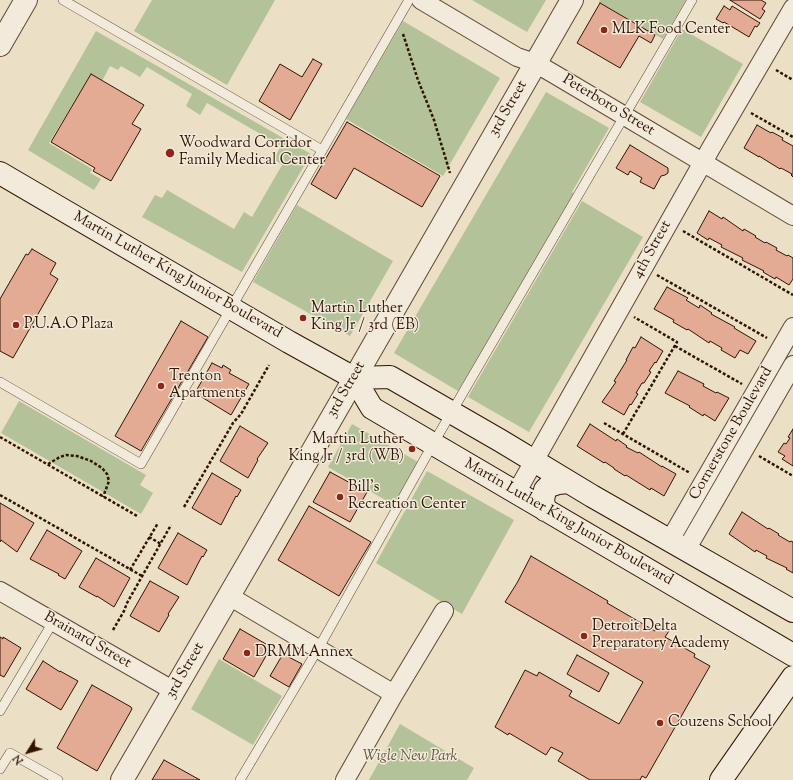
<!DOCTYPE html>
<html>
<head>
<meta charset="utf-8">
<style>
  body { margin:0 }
  #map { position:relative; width:793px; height:780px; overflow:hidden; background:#ebdfc6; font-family:"Sorts Mill Goudy",serif }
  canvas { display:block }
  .north { position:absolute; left:8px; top:732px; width:40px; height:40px; -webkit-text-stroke:3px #f2eada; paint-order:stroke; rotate:233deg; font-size:11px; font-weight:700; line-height:16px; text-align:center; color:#311302 }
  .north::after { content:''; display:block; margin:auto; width:14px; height:18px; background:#311302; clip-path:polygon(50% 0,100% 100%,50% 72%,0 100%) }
</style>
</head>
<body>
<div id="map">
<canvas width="793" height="780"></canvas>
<div class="north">N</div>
</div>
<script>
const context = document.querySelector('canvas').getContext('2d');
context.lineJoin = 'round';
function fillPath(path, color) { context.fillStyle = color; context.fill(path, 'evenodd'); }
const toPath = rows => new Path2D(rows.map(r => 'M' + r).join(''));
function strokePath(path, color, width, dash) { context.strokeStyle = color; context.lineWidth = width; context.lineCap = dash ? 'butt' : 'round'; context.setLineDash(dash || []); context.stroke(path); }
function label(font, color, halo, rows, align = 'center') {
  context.font = font + ' "Sorts Mill Goudy",serif'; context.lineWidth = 3; context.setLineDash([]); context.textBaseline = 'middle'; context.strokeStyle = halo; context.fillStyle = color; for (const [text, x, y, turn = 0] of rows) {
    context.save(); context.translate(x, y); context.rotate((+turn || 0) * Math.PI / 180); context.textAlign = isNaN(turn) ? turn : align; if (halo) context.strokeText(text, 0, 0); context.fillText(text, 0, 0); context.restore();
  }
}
const green = toPath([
  [152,0,275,0,227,85,134,31],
  [472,0,546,0,527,32],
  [600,0,686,0,663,39,599,2],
  [403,21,500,78,443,176,346,119],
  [682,29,743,64,701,137,640,102],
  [96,31,311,154,242,272,142,217,155,195,162,198,167,190,234,229,244,212,252,217,282,165,274,159,281,146,207,103,200,115,186,106,192,94,147,67,140,77,121,66,118,70,110,66,102,81,91,74,49,143,92,169,90,173,101,179,94,190,28,150],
  [546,92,609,128,572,192,576,195,458,391,394,353],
  [582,201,643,237,529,432,468,397],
  [297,205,393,261,350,336,253,282],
  [19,401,146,475,140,485,153,493,141,514,1,433],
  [352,424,418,462,394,505,328,467],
  [427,471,514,520,462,614,376,563],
  [219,659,282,696,253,745,191,709],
  [400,724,474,768,467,780,369,780]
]);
const building = toPath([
  [730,0,761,0,766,3,762,9,765,11,760,19,730,0],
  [600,3,655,35,651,43,639,36,620,68,577,43,600,3],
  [724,6,730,10,732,6,760,23,757,27,755,26,749,37,724,22,723,23,716,19,724,6],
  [313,59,322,64,290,120,259,101,280,64,302,77,313,59],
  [91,74,144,105,132,124,141,129,111,181,93,171,95,168,51,142,91,74],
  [347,122,440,176,422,207,354,168,336,199,311,184,347,122],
  [757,125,771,133,772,132,783,138,782,140,793,146,793,177,791,175,792,174,781,168,780,169,759,156,759,157,744,148,757,125],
  [630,145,668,168,668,173,665,175,661,176,654,189,640,182,642,178,630,171,628,175,616,168,630,145],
  [709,211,722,219,723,217,743,231,744,229,756,236,755,237,765,243,766,242,777,248,776,250,787,256,788,255,793,258,793,279,789,285,776,277,775,279,763,272,764,271,742,260,743,258,721,247,722,245,709,238,708,240,697,233,709,211],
  [32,249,56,263,50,274,58,279,13,358,0,351,0,299,26,254,28,255,32,249],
  [667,287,688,298,686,300,699,308,700,305,712,313,711,314,735,327,734,328,756,341,748,354,740,350,735,358,721,350,722,348,710,341,709,343,688,329,687,330,673,322,674,320,654,309,667,287],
  [181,321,208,337,141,451,115,436,181,321],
  [641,337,663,351,656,363,655,362,649,371,651,372,644,383,642,383,636,393,638,394,631,405,630,404,624,415,602,402,616,382,614,381,627,360,626,360,633,347,635,348,641,337],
  [212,363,222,368,223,365,231,370,229,373,249,384,231,415,195,393,212,363],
  [678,371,704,384,703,386,716,393,717,392,729,398,715,421,704,414,703,416,689,407,690,406,665,393,678,371],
  [590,424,616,441,617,439,627,446,626,447,638,453,639,452,662,467,662,466,676,474,664,496,651,488,650,490,626,475,625,476,614,469,614,468,605,462,604,463,577,446,590,424],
  [240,426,268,443,257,459,258,460,248,478,220,461,240,426],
  [793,429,793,466,782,459,785,456,778,452,784,443,786,444,790,438,788,437,793,429],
  [330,472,367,492,350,522,313,502,330,472],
  [212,473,241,490,237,497,236,496,221,525,192,508,212,473],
  [0,503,34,523,17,552,1,540,0,542,0,503],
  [309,506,371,542,339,596,278,560,309,506],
  [742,512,768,529,769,528,779,534,778,535,790,542,791,541,793,542,793,573,786,569,787,568,766,558,767,556,756,550,755,552,729,534,742,512],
  [47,530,82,551,65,579,58,575,59,574,30,559,47,530],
  [178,533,207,550,203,557,202,556,187,585,158,568,178,533],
  [531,556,608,601,607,603,655,631,659,625,669,631,665,637,695,654,694,657,710,666,646,778,642,776,640,780,590,780,558,761,563,753,551,747,546,755,509,733,508,735,495,727,525,670,537,676,539,672,572,691,569,696,619,724,643,682,505,602,517,583,531,556],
  [96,558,130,578,114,607,97,596,97,597,79,587,96,558],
  [150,581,179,597,168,614,169,615,159,632,130,616,150,581],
  [240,629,271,647,254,677,223,659,240,629],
  [0,637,3,639,3,637,21,648,4,677,0,675,0,637],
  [283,654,302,664,289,687,270,676,283,654],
  [577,655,609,673,599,692,567,674,577,655],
  [43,661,60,672,60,671,78,681,61,710,26,689,43,661],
  [92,685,131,707,132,709,97,771,57,748,92,685],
  [164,760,200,780,152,780,164,760]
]);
const path = toPath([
  [403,34,418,80,434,120,450,173],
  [776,70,793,80],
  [751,113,793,137],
  [683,231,793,295],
  [657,275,767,338],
  [675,346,742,384],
  [604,423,690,473],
  [623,434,677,342,634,317],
  [0,437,137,516],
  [759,456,793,476],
  [48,464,60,457,66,455,77,456,91,461,102,468,107,474,109,481,103,497],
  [0,495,142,576],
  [184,507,233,423,241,414,269,365],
  [149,537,161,544],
  [130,570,158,523],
  [113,630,124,611,127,603,171,525]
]);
const service = toPath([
  [63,0,322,150],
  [0,382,141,464,409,0],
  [0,711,53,622],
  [0,769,10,753,58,780],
  [240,780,318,649,433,444,692,0]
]);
const minor = toPath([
  [421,0,517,57,535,63,554,74,793,216],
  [516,493,711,148,793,8],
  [670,540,793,327],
  [686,550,793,365],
  [0,591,174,691],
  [229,596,394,694],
  [345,780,394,694,444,611]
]);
const tertiary = toPath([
  [0,45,26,0],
  [122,780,251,558,572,0]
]);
const secondary = toPath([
  [0,173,289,342,354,378,372,408,793,655],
  [354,378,390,377,501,441,592,496,793,611],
  [545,510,543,500,545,490,549,486,558,483,569,482],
  [721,780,793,677]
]);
const markers = [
  [604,30,4,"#8f2418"],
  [170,153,5,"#8f2418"],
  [303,318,4,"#8f2418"],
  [16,325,4,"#8f2418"],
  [161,386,4,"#8f2418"],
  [412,449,4,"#8f2418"],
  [340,497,4,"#8f2418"],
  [584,636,4,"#8f2418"],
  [247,653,4,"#8f2418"],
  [660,723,4,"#8f2418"]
];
const poiNames = [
  ["MLK Food Center",612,30],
  ["Woodward Corridor",179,144],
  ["Family Medical Center",179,161],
  ["Martin Luther",311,309],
  ["King Jr / 3rd (EB)",311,326],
  ["P.U.A.O Plaza",24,325],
  ["Trenton",169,377],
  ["Apartments",169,394],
  ["Martin Luther",404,440,"right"],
  ["King Jr / 3rd (WB)",404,457,"right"],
  ["Bill's",348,488],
  ["Recreation Center",348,505],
  ["Detroit Delta",592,627],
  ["Preparatory Academy",592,644],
  ["DRMM Annex",255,653],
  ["Couzens School",668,723]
];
const streetNames = [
  ["Peterboro Street",608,106,31],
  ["3rd Street",509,109,-60],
  ["4th Street",653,250,-61],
  ["Martin Luther King Junior Boulevard",177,276,30],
  ["3rd Street",347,390,-60],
  ["Cornerstone Boulevard",732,434,-60],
  ["Martin Luther King Junior Boulevard",568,523,30],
  ["Brainard Street",87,641,30],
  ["3rd Street",186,671,-60]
];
const parkNames = [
  ["Wigle New Park",410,757]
];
fillPath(green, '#b3c298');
fillPath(building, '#e4ab94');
strokePath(building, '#311302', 1);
strokePath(service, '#604633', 10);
strokePath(minor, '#604633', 20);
strokePath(tertiary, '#604633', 24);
strokePath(secondary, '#311302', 24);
strokePath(path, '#311302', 2.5, [3, 2]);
strokePath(service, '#f2eada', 9);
strokePath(minor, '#f2eada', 18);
strokePath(tertiary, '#f2eada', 22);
strokePath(secondary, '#f2eada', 22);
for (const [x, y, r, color] of markers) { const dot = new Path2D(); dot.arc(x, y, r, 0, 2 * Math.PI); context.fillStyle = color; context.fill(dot); strokePath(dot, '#f2eada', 1.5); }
label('15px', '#311302', '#f2eada', poiNames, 'left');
label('15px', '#311302', '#f2eada', streetNames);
label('italic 15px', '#5e5036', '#f2eada', parkNames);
</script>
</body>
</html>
